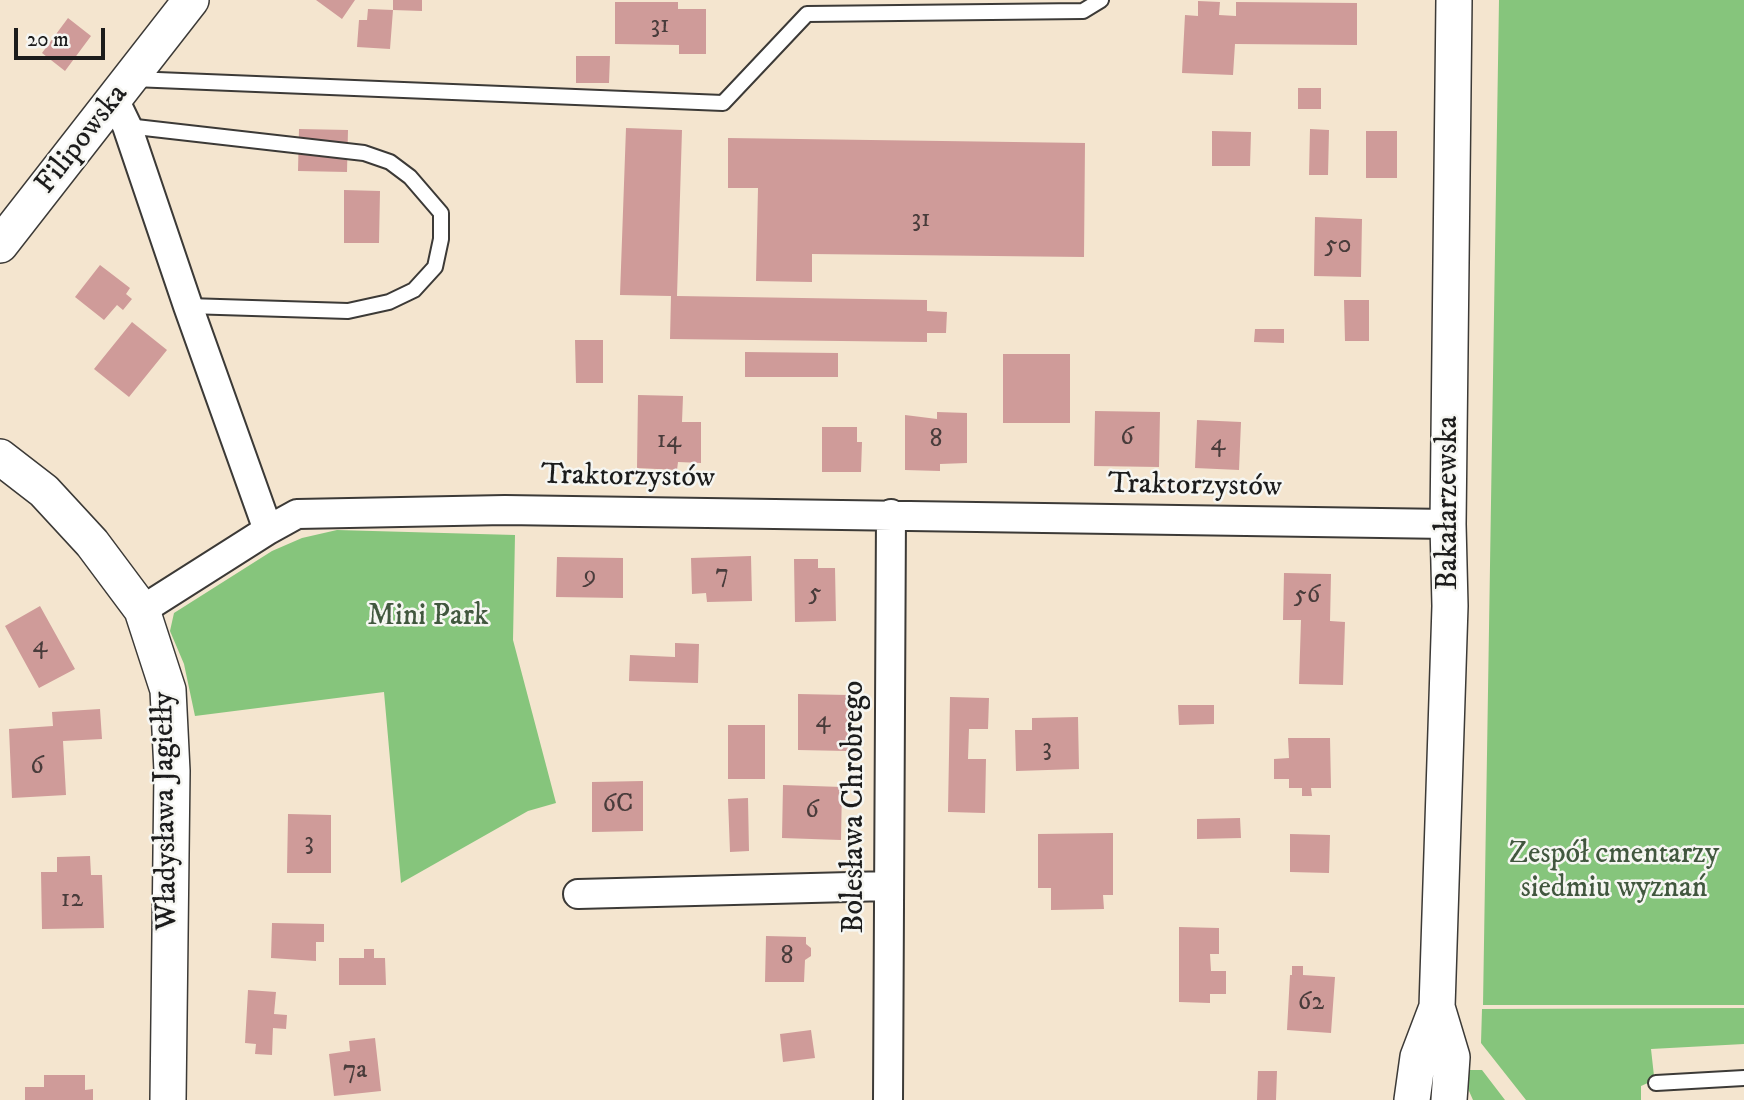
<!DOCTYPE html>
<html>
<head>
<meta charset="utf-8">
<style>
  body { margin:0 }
  #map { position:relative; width:1744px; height:1100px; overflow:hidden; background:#f4e5cf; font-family:"IM FELL DW Pica",serif }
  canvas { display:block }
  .scale { position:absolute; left:14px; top:28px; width:91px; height:32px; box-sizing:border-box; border:4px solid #1c1c1c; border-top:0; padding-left:9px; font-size:21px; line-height:24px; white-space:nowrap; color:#1c1c1c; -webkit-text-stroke:5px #f6f6f2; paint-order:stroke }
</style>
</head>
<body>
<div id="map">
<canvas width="1744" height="1100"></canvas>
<div class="scale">20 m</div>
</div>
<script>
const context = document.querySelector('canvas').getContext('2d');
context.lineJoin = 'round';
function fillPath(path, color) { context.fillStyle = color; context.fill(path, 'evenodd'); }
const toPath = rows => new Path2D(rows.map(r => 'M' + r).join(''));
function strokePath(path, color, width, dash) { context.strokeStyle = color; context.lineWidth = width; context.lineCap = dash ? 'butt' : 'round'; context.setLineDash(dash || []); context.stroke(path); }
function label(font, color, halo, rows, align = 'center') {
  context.font = font + ' "IM FELL DW Pica",serif'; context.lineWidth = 5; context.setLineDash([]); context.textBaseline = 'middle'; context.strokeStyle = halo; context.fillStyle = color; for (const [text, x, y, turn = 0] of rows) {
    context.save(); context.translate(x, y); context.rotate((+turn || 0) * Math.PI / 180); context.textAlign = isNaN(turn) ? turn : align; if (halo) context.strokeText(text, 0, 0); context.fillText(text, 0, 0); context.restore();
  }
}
const green = toPath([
  [1499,0,1744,0,1744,1005,1483,1005],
  [337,530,515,535,513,640,556,803,528,811,401,883,384,692,195,716,184,664,170,631,174,613,272,551,302,538],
  [1744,1008,1744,1044,1651,1049,1654,1076,1650,1082,1641,1086,1641,1100,1526,1100,1481,1043,1482,1009],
  [1465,1070,1482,1070,1505,1100,1473,1100,1465,1082]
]);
const building = toPath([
  [316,0,355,0,342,19],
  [393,0,422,0,422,11,393,10,390,49,357,47,359,20,367,20,368,9,393,10],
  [1198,1,1220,2,1219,15,1236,16,1236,2,1357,3,1357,45,1235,44,1233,75,1182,73,1185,15,1198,16],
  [615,2,678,2,678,9,706,9,706,54,679,54,679,45,615,44],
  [68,18,91,36,65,71,42,53],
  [576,56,610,56,609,83,576,83],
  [1298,88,1321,88,1321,109,1298,109],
  [626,128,682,130,677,296,927,300,927,311,947,312,946,333,927,333,927,342,670,339,671,296,620,295],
  [299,129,348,130,347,172,298,171],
  [1310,129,1329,130,1328,175,1309,175],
  [1212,131,1251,132,1250,166,1212,166],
  [1366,131,1397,131,1397,178,1366,178],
  [728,138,1085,143,1084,257,812,254,812,282,756,281,758,188,728,188],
  [344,190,380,191,379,243,344,243],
  [1315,217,1362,219,1361,277,1314,276],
  [100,265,130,288,126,294,132,299,123,310,117,305,104,320,75,297],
  [1344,300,1369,300,1369,341,1345,341],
  [132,322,167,350,129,397,94,369],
  [1255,329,1284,329,1284,343,1254,342],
  [575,340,603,340,603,383,576,383],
  [745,352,838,353,838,377,745,377],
  [1003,354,1070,354,1070,423,1003,423],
  [638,395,683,396,682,422,701,422,701,463,678,462,677,470,637,468],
  [1095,411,1160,412,1159,467,1094,466],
  [937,412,967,413,967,463,940,464,940,471,905,470,905,415,937,419],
  [1197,420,1241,422,1239,470,1195,468],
  [822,427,857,427,857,442,862,442,861,472,822,472],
  [751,556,752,601,707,602,706,593,692,594,691,558],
  [557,557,623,558,623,598,556,597],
  [794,559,818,559,818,568,835,568,836,621,795,622],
  [1284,573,1331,574,1330,621,1345,622,1343,685,1299,684,1301,620,1283,620],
  [40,606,75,669,39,688,5,626],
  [675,643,699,644,698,683,629,681,630,655,675,657],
  [798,694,848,695,848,751,798,750],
  [950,697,989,698,988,729,969,729,968,759,986,759,985,813,948,812],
  [1178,705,1214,705,1214,724,1179,725],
  [100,709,102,739,63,741,66,795,12,798,9,729,53,726,52,712],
  [1078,717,1079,769,1016,771,1015,730,1032,730,1032,718],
  [728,725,765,725,765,779,728,779],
  [1288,738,1330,738,1331,788,1311,788,1312,796,1302,796,1302,788,1289,788,1289,779,1274,779,1274,759,1289,758],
  [643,781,643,831,592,832,592,782],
  [783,785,842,787,841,840,782,838],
  [748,798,749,851,730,852,728,799],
  [288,814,331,815,331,873,287,873],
  [1240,818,1241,838,1197,839,1197,819],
  [1113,833,1113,895,1103,895,1104,909,1051,910,1051,888,1038,888,1038,834],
  [1290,834,1330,835,1329,873,1290,872],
  [90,856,91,875,102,875,104,928,42,929,41,872,57,872,57,857],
  [272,923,324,924,324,942,316,942,316,961,271,958],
  [1179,927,1219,928,1219,954,1210,954,1211,971,1226,971,1226,994,1210,994,1210,1003,1179,1002],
  [766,936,806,937,806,944,811,948,811,956,805,960,804,982,765,982],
  [364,949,374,949,374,958,385,958,386,985,339,985,339,958,364,958],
  [1292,966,1303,966,1303,975,1335,977,1331,1033,1287,1030,1290,975,1292,975],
  [248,990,276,992,274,1014,287,1015,286,1029,273,1028,272,1055,255,1054,256,1044,245,1043],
  [811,1030,815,1058,783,1062,780,1034],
  [375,1038,381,1091,334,1096,329,1054,350,1051,349,1041],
  [1258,1071,1277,1071,1276,1100,1257,1100],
  [44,1075,85,1075,85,1090,93,1089,93,1100,25,1100,25,1087,44,1087]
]);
const service = toPath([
  [133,79,723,103,807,14,1083,11,1101,0],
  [127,126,364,153,390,162,410,177,441,213,441,239,435,267,414,290,389,302,348,311,188,306],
  [1656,1083,1744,1078]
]);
const minor = toPath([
  [114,99,127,126,188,306,268,530,297,514,505,510,1448,524],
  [142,610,268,530],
  [578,894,889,886],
  [888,1100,891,514]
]);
const tertiary = toPath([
  [0,245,191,0],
  [0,457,44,491,92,543,142,610,168,690,172,771,168,1100],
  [1412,1100,1418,1057,1437,1007],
  [1449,1100,1452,1057,1437,1007,1450,606,1448,524,1454,0]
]);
const numberNames = [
  ["31",660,27],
  ["31",921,221],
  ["50",1338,247],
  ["6",1127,439],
  ["8",936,441],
  ["14",669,442],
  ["4",1218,445],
  ["7",722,576],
  ["9",590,577],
  ["5",815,595],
  ["56",1307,597],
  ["4",40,647],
  ["4",823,722],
  ["3",1047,750],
  ["6",37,768],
  ["6C",618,806],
  ["6",812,812],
  ["3",309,844],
  ["12",72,901],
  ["8",787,958],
  ["62",1311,1004],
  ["7a",355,1072]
];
const streetNames = [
  ["Filipowska",83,140,-52],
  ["Traktorzystów",628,478,1],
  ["Traktorzystów",1195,487,1],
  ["Bakałarzewska",1450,503,-90],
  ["Bolesława Chrobrego",856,807,-90],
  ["Władysława Jagiełły",167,811,-91]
];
const parkNames = [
  ["Mini Park",428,618],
  ["Zespół cmentarzy",1614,856],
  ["siedmiu wyznań",1614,890]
];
fillPath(green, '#86c57c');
fillPath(building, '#cf9b99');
strokePath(service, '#3c3a37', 18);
strokePath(minor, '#3c3a37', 32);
strokePath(tertiary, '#3c3a37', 38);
strokePath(service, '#fff', 14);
strokePath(minor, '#fff', 28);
strokePath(tertiary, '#fff', 35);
label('26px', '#493c3b', null, numberNames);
label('30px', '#1c1c1c', '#f6f6f2', streetNames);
label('30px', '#41573e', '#f6f6f2', parkNames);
</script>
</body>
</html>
